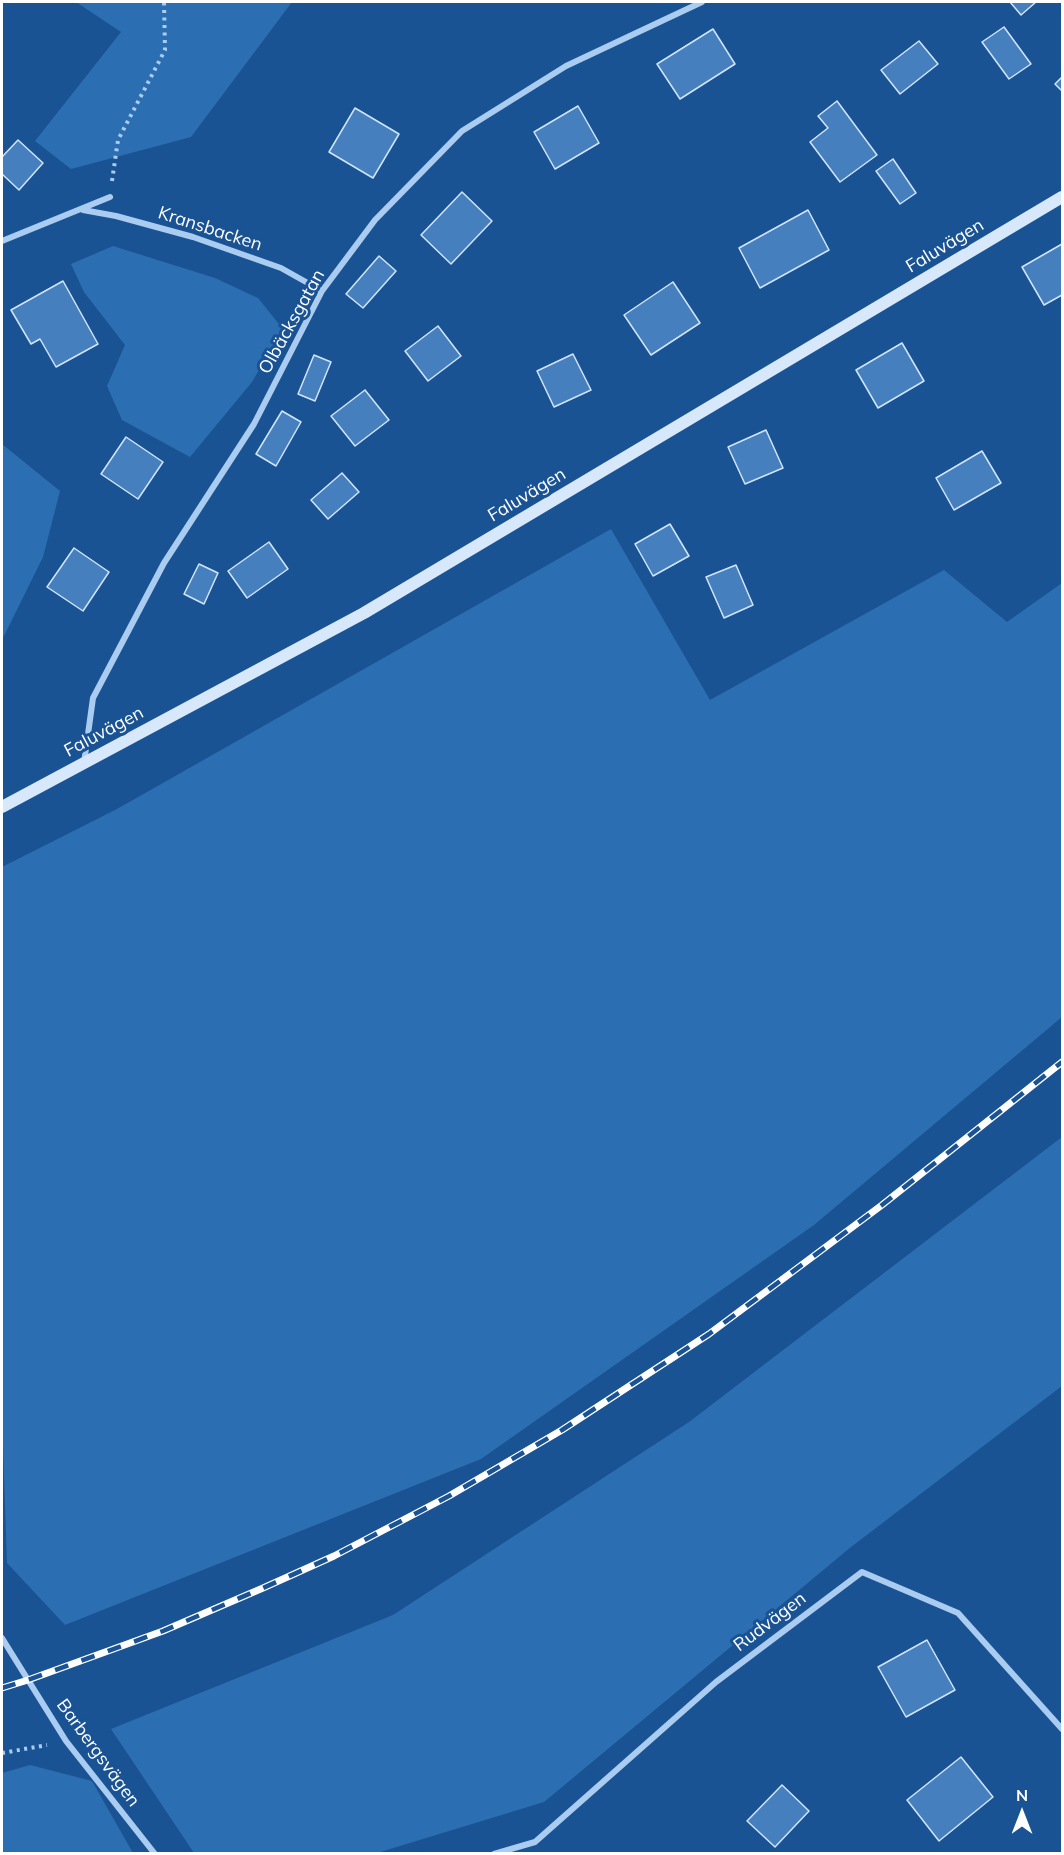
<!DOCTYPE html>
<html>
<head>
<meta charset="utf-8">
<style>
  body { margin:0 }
  #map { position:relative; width:1064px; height:1855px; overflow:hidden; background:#195394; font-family:Mulish,sans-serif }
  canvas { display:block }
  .frame { position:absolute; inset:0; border:3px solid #fff; pointer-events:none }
  .north { position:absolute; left:992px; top:1783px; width:60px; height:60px; -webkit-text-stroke:4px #195394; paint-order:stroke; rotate:0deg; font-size:16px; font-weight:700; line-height:24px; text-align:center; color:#fff }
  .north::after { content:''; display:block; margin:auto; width:21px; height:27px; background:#fff; clip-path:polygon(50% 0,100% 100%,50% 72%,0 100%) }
</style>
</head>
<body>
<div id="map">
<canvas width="1064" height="1855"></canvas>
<div class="frame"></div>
<div class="north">N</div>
</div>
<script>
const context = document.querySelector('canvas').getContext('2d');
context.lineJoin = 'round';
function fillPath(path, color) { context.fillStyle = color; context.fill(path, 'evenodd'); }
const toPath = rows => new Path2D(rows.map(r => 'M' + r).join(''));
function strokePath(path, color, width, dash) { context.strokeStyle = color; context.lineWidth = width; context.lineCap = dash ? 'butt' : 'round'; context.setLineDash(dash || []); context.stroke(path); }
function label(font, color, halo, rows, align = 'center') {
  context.font = font + ' Mulish,sans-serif'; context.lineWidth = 6; context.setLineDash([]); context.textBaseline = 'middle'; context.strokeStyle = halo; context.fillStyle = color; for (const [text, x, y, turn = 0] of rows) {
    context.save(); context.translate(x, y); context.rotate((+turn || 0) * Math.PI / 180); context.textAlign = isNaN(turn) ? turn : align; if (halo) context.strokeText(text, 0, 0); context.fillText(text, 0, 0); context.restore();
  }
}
const green = toPath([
  [76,2,292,2,191,137,71,169,35,141,121,32],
  [113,246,215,278,258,298,283,329,252,382,190,457,122,420,107,386,125,345,84,292,71,264],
  [2,444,60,491,43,557,5,634,2,639],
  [611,529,710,700,944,570,1007,622,1062,583,1062,1017,814,1225,481,1459,65,1625,7,1563,2,1417,2,867,117,809],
  [1062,1137,1062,1386,851,1547,544,1802,377,1853,194,1853,111,1729,393,1615,689,1422],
  [30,1765,92,1781,133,1853,2,1853,2,1773]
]);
const building = toPath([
  [1010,2,1036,2,1021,15,1010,2],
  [1004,27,1031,64,1009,79,982,42,1004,27],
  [713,29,735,64,680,99,657,64,713,29],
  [919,41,938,64,900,94,881,70,919,41],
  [1062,77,1062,91,1055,84,1062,77],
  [837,101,877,155,840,182,810,142,828,128,818,116,837,101],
  [578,106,599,143,555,169,534,132,578,106],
  [355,108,399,134,373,178,329,152,355,108],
  [18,140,43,163,19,190,2,174,2,157,18,140],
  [893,159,916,193,900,204,876,171,893,159],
  [462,192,492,221,451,264,421,235,462,192],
  [808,210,829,250,760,288,739,248,808,210],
  [1062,244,1062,295,1044,305,1022,267,1062,244],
  [379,256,396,271,363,308,346,294,379,256],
  [63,281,98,344,56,367,40,339,31,344,11,310,63,281],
  [673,282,700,323,651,355,624,315,673,282],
  [438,326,461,356,428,381,405,351,438,326],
  [902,343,924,381,878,408,856,370,902,343],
  [573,354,591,390,554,407,537,371,573,354],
  [314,355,331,362,315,401,298,394,314,355],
  [365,390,389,420,355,446,331,416,365,390],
  [282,411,301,422,276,466,256,454,282,411],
  [766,430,783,468,745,484,728,447,766,430],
  [126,437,163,462,138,499,101,474,126,437],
  [982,451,1001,483,954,510,936,478,982,451],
  [342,473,359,492,328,519,311,500,342,473],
  [670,524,689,556,653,576,635,544,670,524],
  [269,542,288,569,247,598,228,571,269,542],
  [74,548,109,572,83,611,47,587,74,548],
  [199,564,218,573,204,604,184,594,199,564],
  [736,565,753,605,724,618,706,577,736,565],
  [927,1640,955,1690,906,1717,878,1667,927,1640],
  [961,1757,993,1797,939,1841,907,1800,961,1757],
  [782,1785,809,1811,775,1847,747,1821,782,1785]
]);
const path = toPath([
  [112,181,118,140,165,50,164,2],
  [2,1753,47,1745]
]);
const street = toPath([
  [83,210,116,216,193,237,281,268,322,291],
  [2,241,110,197],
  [84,763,93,698,164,563,254,424,322,291,375,220,462,131,566,66,702,2],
  [2,1638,66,1741,155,1854],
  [494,1854,535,1842,716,1682,862,1572,958,1613,1062,1729]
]);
const secondary = toPath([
  [2,807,364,613,1062,197]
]);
const rail = toPath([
  [2,1688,28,1680,163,1631,263,1588,334,1556,449,1496,562,1430,709,1334,882,1205,1062,1062]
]);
const streetNames = [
  ["Kransbacken",210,229,18],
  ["Faluvägen",945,246,-31],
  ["Olbäcksgatan",292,322,-61],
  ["Faluvägen",527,495,-31],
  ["Faluvägen",104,732,-28],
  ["Rudvägen",770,1622,-37],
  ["Barbergsvägen",98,1753,54]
];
fillPath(green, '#2c6eb2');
fillPath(building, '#467fbd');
strokePath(building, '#d1e5fb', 1.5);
strokePath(path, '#aaccf0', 4, [3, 4.5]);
strokePath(street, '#aaccf0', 6);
strokePath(secondary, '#d8e8fb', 12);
strokePath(rail, '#fff', 7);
strokePath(rail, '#195394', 4.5, [14]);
label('18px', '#fff', '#195394', streetNames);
</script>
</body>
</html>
